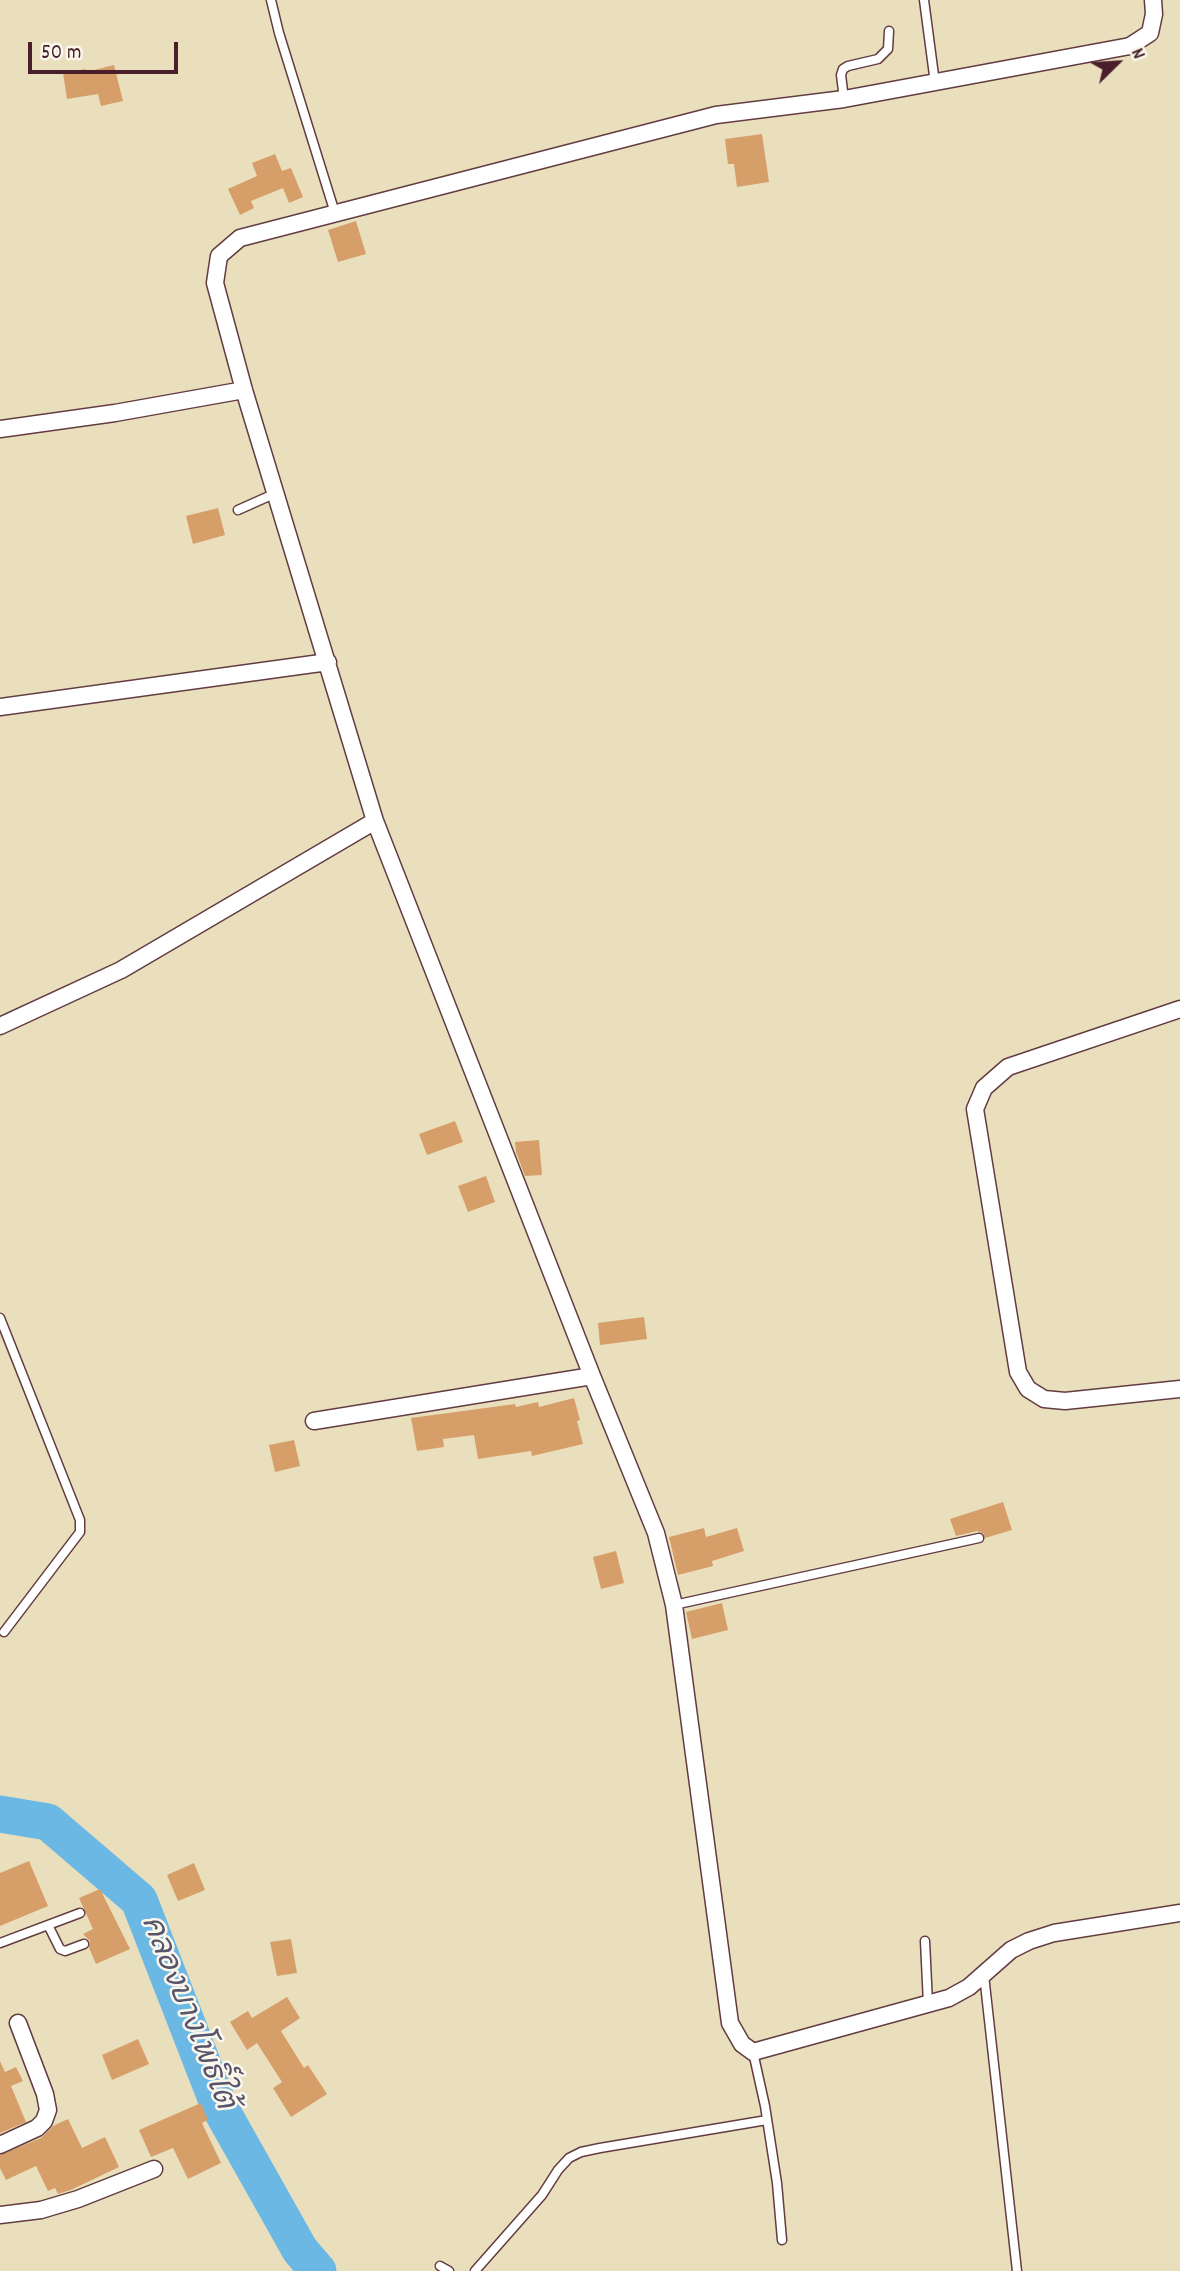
<!DOCTYPE html>
<html>
<head>
<meta charset="utf-8">
<style>
  body { margin:0 }
  #map { position:relative; width:1180px; height:2271px; overflow:hidden; background:#eadfbc; font-family:Dekko,sans-serif }
  canvas { display:block }
  .north { position:absolute; left:1082px; top:28px; width:70px; height:70px; -webkit-text-stroke:5px #fbf7ec; paint-order:stroke; rotate:66deg; font-size:19px; font-weight:700; line-height:28px; text-align:center; color:#4a1f2b }
  .north::after { content:''; display:block; margin:auto; width:24px; height:32px; background:#4a1f2b; clip-path:polygon(50% 0,100% 100%,50% 72%,0 100%) }
  .scale { position:absolute; left:28px; top:42px; width:150px; height:32px; box-sizing:border-box; border:4px solid #4a1f2b; border-top:0; padding-left:9px; font-size:21px; line-height:24px; white-space:nowrap; color:#4a1f2b; -webkit-text-stroke:5px #fbf7ec; paint-order:stroke }
</style>
</head>
<body>
<div id="map">
<canvas width="1180" height="2271"></canvas>
<div class="north">N</div>
<div class="scale">50 m</div>
</div>
<script>
const context = document.querySelector('canvas').getContext('2d');
context.lineJoin = 'round';
const toPath = rows => new Path2D(rows.map(r => 'M' + r).join(''));
function strokePath(path, color, width, dash) { context.strokeStyle = color; context.lineWidth = width; context.lineCap = dash ? 'butt' : 'round'; context.setLineDash(dash || []); context.stroke(path); }
function fillPath(path, color) { context.fillStyle = color; context.fill(path, 'evenodd'); }
function label(font, color, halo, rows, align = 'center') {
  context.font = font + ' Dekko,"Playpen Sans Thai",sans-serif'; context.lineWidth = 5; context.setLineDash([]); context.textBaseline = 'middle'; context.strokeStyle = halo; context.fillStyle = color; for (const [text, x, y, turn = 0] of rows) {
    context.save(); context.translate(x, y); context.rotate((+turn || 0) * Math.PI / 180); context.textAlign = isNaN(turn) ? turn : align; if (halo) context.strokeText(text, 0, 0); context.fillText(text, 0, 0); context.restore();
  }
}
const river = toPath([
  [0,1814,48,1822,139,1900,219,2106,300,2250,318,2271]
]);
const building = toPath([
  [114,65,123,101,101,106,98,94,67,99,63,73,86,69,86,72],
  [762,134,769,182,737,187,734,164,728,164,725,139],
  [275,154,282,171,291,168,303,197,289,203,283,188,251,201,254,208,240,215,228,189,257,176,252,163],
  [356,221,366,254,338,262,328,230],
  [218,508,225,535,193,544,186,516],
  [455,1121,463,1142,427,1155,419,1134],
  [539,1140,542,1175,525,1176,516,1152,515,1142],
  [486,1176,495,1202,468,1212,458,1186],
  [644,1317,647,1339,600,1345,598,1323],
  [574,1398,580,1420,577,1421,583,1444,532,1456,531,1451,478,1459,474,1435,443,1439,444,1447,417,1451,411,1418,515,1404,516,1407,538,1402,539,1407],
  [294,1440,300,1466,275,1472,269,1445],
  [1003,1502,1012,1530,985,1538,983,1533,977,1531,956,1536,950,1519],
  [704,1528,706,1537,737,1528,744,1551,712,1561,713,1566,678,1575,669,1537],
  [616,1551,624,1583,601,1589,593,1557],
  [722,1603,728,1630,692,1639,686,1612],
  [29,1861,48,1906,0,1926,0,1873],
  [194,1863,205,1890,178,1901,167,1875],
  [100,1889,130,1949,96,1964,89,1948,90,1941,83,1934,93,1929,79,1898],
  [291,1939,297,1973,277,1976,270,1942],
  [287,1997,300,2018,281,2031,304,2068,308,2065,327,2094,291,2117,273,2088,282,2082,257,2043,247,2050,230,2022,248,2011,252,2018],
  [138,2039,149,2064,112,2080,102,2055],
  [0,2061,5,2072,16,2067,23,2081,11,2086,26,2122,0,2133],
  [201,2103,208,2120,202,2123,221,2163,188,2179,173,2148,151,2157,139,2130],
  [68,2119,82,2148,105,2137,119,2167,73,2189,58,2194,55,2188,48,2191,36,2166,6,2180,0,2168,0,2155,41,2138,53,2126]
]);
const service = toPath([
  [271,0,279,33,335,213],
  [924,0,935,83],
  [844,99,841,75,843,69,848,66,878,59,888,49,889,31],
  [238,510,276,493],
  [0,1318,80,1520,80,1532,4,1632],
  [674,1605,979,1538],
  [48,1925,60,1949,65,1951,84,1944],
  [925,1941,928,2004],
  [0,1943,80,1913],
  [984,1975,1017,2271],
  [753,2052,765,2106,777,2183,782,2240],
  [440,2266,449,2271],
  [475,2271,542,2195,558,2170,569,2158,581,2152,600,2148,767,2120]
]);
const minor = toPath([
  [1153,0,1154,14,1150,33,1130,46,844,99,716,115,240,238,219,256,215,283,244,390,375,821,592,1376,656,1533,674,1605,730,2023,742,2044,753,2052,949,1998,969,1987,1011,1950,1029,1941,1054,1933,1180,1913],
  [0,429,115,413,244,390],
  [0,707,328,662],
  [1180,1009,1008,1067,984,1088,975,1109,1018,1372,1028,1389,1044,1399,1065,1401,1180,1389],
  [0,1026,121,970,375,821],
  [314,1421,592,1376],
  [0,2145,37,2128,44,2121,48,2110,45,2094,18,2023],
  [0,2215,41,2210,78,2199,154,2169]
]);
const waterNames = [
  ["คลองบางโพธิ์ใต้",185,2014,68]
];
strokePath(river, '#6bb8e5', 37);
fillPath(building, '#d69f6a');
strokePath(service, '#623c41', 11);
strokePath(minor, '#623c41', 19);
strokePath(service, '#fff', 8);
strokePath(minor, '#fff', 16);
label('italic 30px', '#56556c', '#fbf7ec', waterNames);
</script>
</body>
</html>
